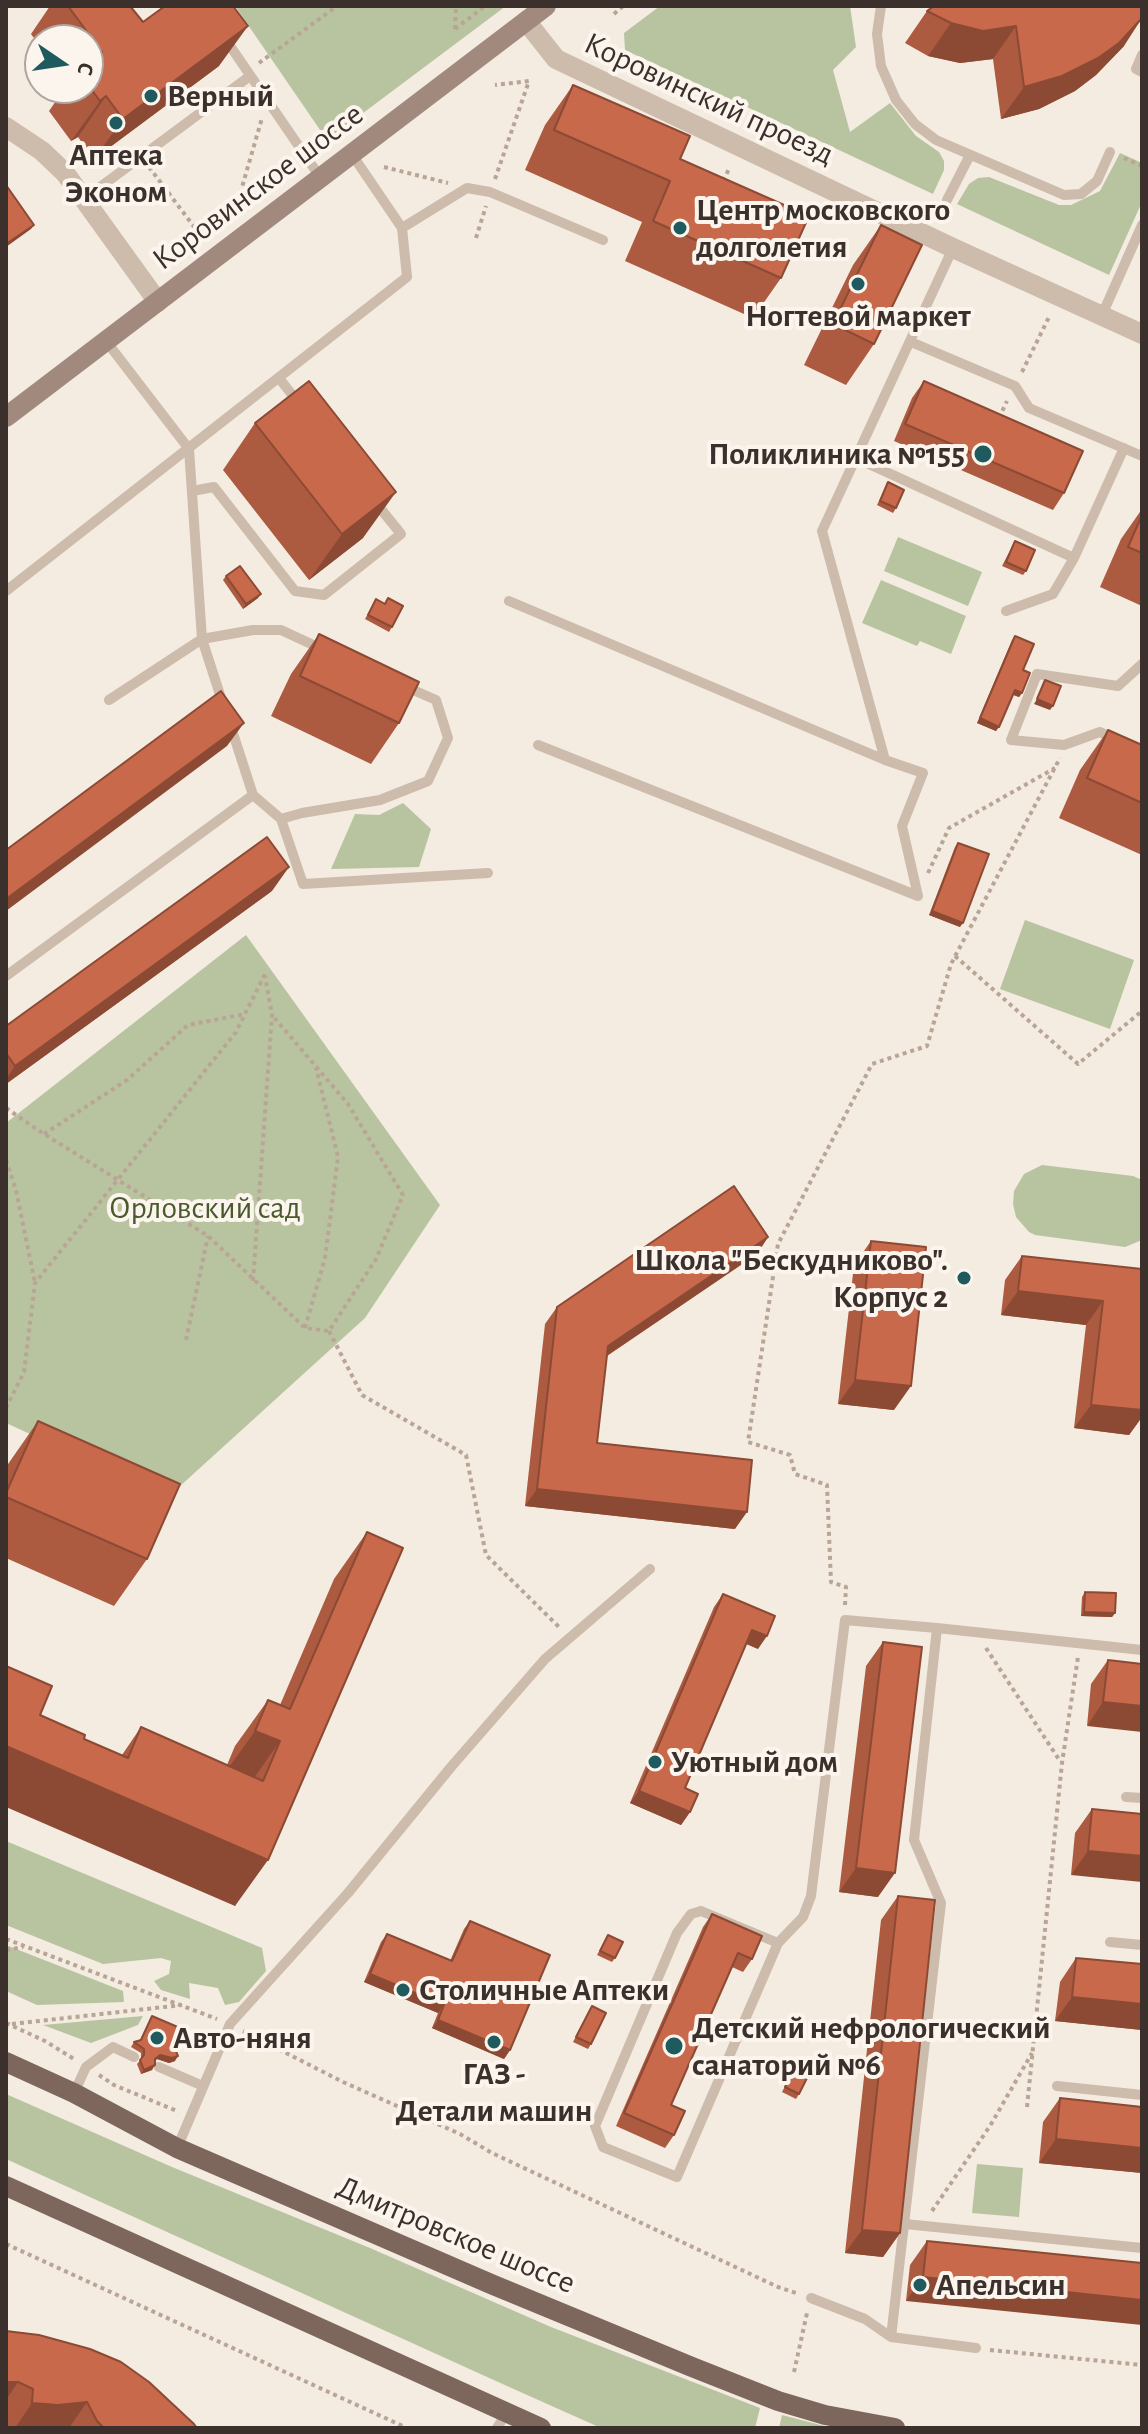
<!DOCTYPE html>
<html>
<head>
<meta charset="utf-8">
<style>
  body { margin:0 }
  #map { position:relative; width:1148px; height:2434px; overflow:hidden; background:#f4ebe1; font-family:"Alegreya Sans",sans-serif }
  canvas { display:block }
  .frame { position:absolute; inset:0; border:8px solid #3b302b; pointer-events:none }
  .north { position:absolute; left:24px; top:24px; width:80px; height:80px; box-sizing:border-box; background:#fbf5ee; border:2px solid #aea6a0; border-radius:50%; rotate:103deg; font-size:22px; font-weight:700; line-height:32px; text-align:center; color:#3b302b }
  .north::after { content:''; display:block; margin:auto; width:28px; height:36px; background:#1f5a5e; clip-path:polygon(50% 0,100% 100%,50% 72%,0 100%) }
</style>
</head>
<body>
<div id="map">
<canvas width="1148" height="2434"></canvas>
<div class="frame"></div>
<div class="north">С</div>
</div>
<script>
const context = document.querySelector('canvas').getContext('2d');
context.lineJoin = 'round';
function fillPath(path, color) { context.fillStyle = color; context.fill(path, 'evenodd'); }
const toPath = rows => new Path2D(rows.map(r => 'M' + r).join(''));
function strokePath(path, color, width, dash) { context.strokeStyle = color; context.lineWidth = width; context.lineCap = dash ? 'butt' : 'round'; context.setLineDash(dash || []); context.stroke(path); }
function label(font, color, halo, rows, align = 'center') {
  context.font = font + ' "Alegreya Sans",sans-serif'; context.lineWidth = 8; context.setLineDash([]); context.textBaseline = 'middle'; context.strokeStyle = halo; context.fillStyle = color; for (const [text, x, y, turn = 0] of rows) {
    context.save(); context.translate(x, y); context.rotate((+turn || 0) * Math.PI / 180); context.textAlign = isNaN(turn) ? turn : align; if (halo) context.strokeText(text, 0, 0); context.fillText(text, 0, 0); context.restore();
  }
}
const green = toPath([
  [235,6,506,6,327,140],
  [660,6,850,6,856,47,833,70,850,132,890,103,916,136,939,152,944,161,944,170,933,194,625,50,624,33],
  [1120,153,1142,163,1142,202,1109,275,957,204,969,184,978,178,989,177,1059,205,1071,205,1100,191],
  [898,537,982,572,968,606,884,571],
  [881,580,966,616,951,654,920,641,917,646,862,623],
  [403,803,431,829,419,867,331,869,355,814,379,815],
  [1025,920,1134,960,1110,1029,1000,989],
  [246,935,440,1205,365,1318,168,1497,6,1423,6,1123],
  [1042,1165,1133,1176,1142,1180,1142,1240,1125,1247,1035,1235,1029,1232,1016,1217,1013,1204,1014,1191,1024,1174],
  [6,1841,262,1948,266,1971,239,2002,225,2005,218,1988,189,1983,190,1999,161,1990,154,1981,169,1974,171,1961,161,1958,103,1964,6,1925],
  [6,1945,123,1991,124,2002,37,2005,6,1991],
  [143,2016,138,2025,91,2043,43,2025],
  [6,2094,172,2167,370,2248,551,2327,760,2408,755,2428,601,2428,507,2386,6,2159],
  [977,2164,1023,2168,1019,2217,972,2213],
  [782,2415,832,2428,779,2428]
]);
const path = toPath([
  [614,14,623,6],
  [455,29,485,6],
  [455,29,456,6],
  [259,63,337,6],
  [1124,158,1142,166],
  [149,167,198,232],
  [384,167,448,183],
  [495,179,529,81,495,85],
  [723,181,729,169],
  [238,201,262,118],
  [476,238,486,206],
  [1022,372,1049,317],
  [999,418,1007,401],
  [928,873,949,828,1055,768],
  [955,956,1078,1064,1142,1011],
  [6,1108,44,1134,208,1236,305,1328,329,1331,376,1259,403,1195,348,1104,272,1015],
  [44,1134,127,1080,188,1025,245,1014],
  [6,1160,16,1190,35,1283],
  [253,1281,272,1015,265,976],
  [305,1328,325,1258,338,1157,316,1068],
  [329,1331,362,1395,466,1455,486,1555,559,1627],
  [186,1340,208,1236],
  [6,1408,24,1372,35,1283,236,1032,265,974],
  [845,1605,846,1587,831,1582,827,1485,795,1474,790,1455,748,1442,778,1244,872,1064,927,1046,951,964,1060,758],
  [986,1648,1060,1761],
  [6,1939,217,2019],
  [6,1950,23,1947],
  [6,2023,45,2041,74,2059],
  [12,2024,182,2005],
  [243,2031,343,2082,460,2134,492,2153,778,2287,799,2294],
  [99,2075,114,2085,177,2111],
  [1027,2107,1062,1763,1078,1657],
  [932,2211,990,2126,1032,2053],
  [6,2244,407,2428],
  [990,2350,1142,2365],
  [794,2372,807,2313]
]);
const lane = toPath([
  [881,6,877,34,881,66,896,100,915,124,936,140,1064,195,1081,194,1097,181,1110,152],
  [226,40,320,177],
  [1142,55,1136,69,1142,72],
  [84,199,250,76],
  [947,200,970,155],
  [402,228,467,188,490,192,603,240],
  [1102,315,1142,225],
  [106,341,189,449,202,639,223,704],
  [911,342,1015,386,1029,408,1142,456],
  [279,378,300,405],
  [858,459,1074,558],
  [192,491,214,487,295,591,324,595,401,534,376,503],
  [6,591,407,277,402,228,351,153],
  [509,601,885,760],
  [1006,611,1053,594,1074,558,1124,448],
  [109,700,202,639,253,630,281,630,324,650],
  [231,727,253,795,281,819,303,884,488,873],
  [1115,739,1100,732,1064,745,1011,740,1037,674,1118,686,1142,664],
  [538,745,918,896],
  [281,819,302,813,380,800,428,781,448,738,436,700,404,686],
  [918,896,902,826,923,773,885,760,822,531,953,248],
  [6,976,253,795],
  [937,1628,1142,1650],
  [1126,1797,1142,1798],
  [701,1911,778,1943,677,2177,603,2147,595,2126,677,1933,691,1914,701,1911],
  [1110,1942,1142,1945],
  [778,1943,803,1917,811,1896,845,1620,937,1628,914,1840,941,1903,891,2337],
  [159,2067,203,2086],
  [1057,2086,1142,2095],
  [74,2093,86,2067,113,2047,134,2057],
  [177,2148,230,2024,348,1893,451,1767,545,1659,650,1569],
  [905,2224,1142,2248],
  [811,2298,865,2319,891,2337,976,2348],
  [497,2428,506,2413]
]);
const street = toPath([
  [526,21,556,59,953,248,1142,334],
  [6,127,42,151,65,173,158,302]
]);
const secondary = toPath([
  [6,417,546,6]
]);
const primary = toPath([
  [6,2062,74,2093,177,2148,491,2284,692,2367,778,2401,825,2415,895,2428],
  [6,2186,541,2428]
]);
const wall = toPath([
  [50,6,130,6,143,22,219,66,94,159,78,137,71,141,49,111,65,88,88,88,88,40,40,40,40,46,31,34],
  [927,11,1124,46,1096,75,1075,91,1039,109,1001,119,993,59,960,63,928,56,905,43],
  [573,85,680,159,781,278,753,318,625,261,642,222,525,170,545,125],
  [881,225,874,344,846,385,804,365,853,265],
  [924,381,1064,493,1053,510,894,441,912,398],
  [255,423,363,538,309,580,223,470],
  [888,482,896,508,893,513,877,505],
  [1142,509,1142,606,1100,587,1121,539],
  [1015,541,1026,571,1023,575,1002,566],
  [226,576,258,598,243,609,223,580],
  [388,598,392,627,389,632,365,619,376,599,384,604],
  [319,634,399,723,371,764,271,716,291,674],
  [1015,636,1023,670,1022,693,1019,697,1013,695,996,731,977,723,1012,640],
  [1108,730,1142,745,1142,855,1059,818,1080,770],
  [958,843,960,927,929,915,955,847],
  [272,891,6,1084,6,1026],
  [768,1237,757,1254,607,1356,597,1443,735,1529,525,1506,545,1324,557,1307],
  [871,1241,894,1410,838,1404,854,1265],
  [1022,1256,1142,1269,1142,1417,1129,1435,1074,1428,1086,1325,1001,1315,1005,1280],
  [38,1421,147,1559,114,1606,6,1558,6,1467],
  [367,1532,235,1906,40,1715,84,1739,122,1755,141,1727,227,1765,235,1746,268,1700,280,1705,334,1579],
  [1085,1592,1115,1613,1112,1617,1081,1616,1082,1597],
  [723,1594,758,1649,746,1644,685,1788,690,1812,681,1825,630,1803,714,1607],
  [883,1642,878,1897,839,1892,866,1666],
  [1108,1660,1142,1664,1087,1726,1091,1684],
  [1092,1809,1142,1814,1071,1875,1075,1833],
  [898,1896,900,2233,883,2257,845,2253,881,1920],
  [712,1914,752,1959,743,1972,732,1967,671,2105,674,2135,665,2148,616,2126,703,1927],
  [470,1921,510,2050,504,2059,432,2028,438,2013,364,1982,381,1942,387,1934,450,1961,464,1929],
  [608,1935,615,1958,612,1962,597,1955],
  [1076,1958,1142,1964,1142,2030,1055,2021,1060,1982],
  [592,2006,591,2044,588,2049,573,2042],
  [152,2016,173,2043,175,2061,169,2063,157,2059,155,2061,152,2070,141,2074,137,2064,141,2059,141,2053,131,2047,134,2042,140,2040],
  [793,2071,799,2094,796,2099,782,2092],
  [1060,2098,1142,2107,1142,2173,1039,2163,1043,2122],
  [927,2241,1142,2263,906,2301,910,2265],
  [6,2331,197,2428,6,2428]
]);
const shadedWall = toPath([
  [1142,18,1124,46,1096,75,1075,91,1039,109,1001,119,1024,87],
  [951,23,1016,26,993,59,960,63,928,56],
  [248,26,219,66,94,159,123,119],
  [106,96,78,137,71,141,100,101],
  [34,225,31,229,6,247,6,244],
  [396,492,363,538,309,580,342,534],
  [261,594,258,598,243,609,246,604],
  [1015,690,1022,693,1019,697,1012,694],
  [1037,699,1053,706,1050,710,1034,704],
  [980,718,999,727,996,731,977,723],
  [244,723,227,746,6,911,6,899],
  [289,867,272,891,6,1084,6,1079,15,1066],
  [932,911,963,923,960,927,929,915],
  [768,1237,757,1254,596,1363,608,1346],
  [1018,1291,1103,1301,1086,1325,1001,1315],
  [855,1380,911,1386,894,1410,838,1404],
  [1091,1405,1142,1410,1142,1417,1129,1435,1074,1428],
  [537,1489,747,1512,735,1529,525,1506],
  [1084,1612,1115,1613,1112,1617,1081,1616],
  [752,1630,767,1636,758,1649,743,1642],
  [1103,1702,1142,1706,1142,1732,1087,1726],
  [255,1731,280,1741,247,1788,222,1777],
  [6,1746,268,1860,235,1906,6,1807],
  [639,1791,690,1812,681,1825,630,1803],
  [1088,1851,1142,1856,1142,1882,1071,1875],
  [856,1868,895,1873,878,1897,839,1892],
  [370,1974,444,2005,438,2013,364,1982],
  [1072,1997,1142,2004,1142,2030,1055,2021],
  [438,2020,510,2050,504,2059,432,2028],
  [160,2055,178,2056,175,2061,169,2063,157,2059,152,2063],
  [155,2065,152,2070,141,2074,144,2070],
  [1056,2139,1142,2148,1142,2173,1039,2163],
  [862,2230,900,2233,883,2257,845,2253],
  [923,2277,1142,2300,1142,2325,906,2301],
  [6,2382,18,2382,6,2400],
  [87,2402,69,2428,15,2428,32,2403]
]);
const building = toPath([
  [68,6,130,6,143,22,165,6,233,6,248,26,123,119,106,96,100,101,88,85,88,62,102,52,68,6],
  [934,6,1142,6,1142,18,1119,43,1098,58,1062,76,1024,87,1016,26,983,31,951,23,927,11,934,6],
  [573,85,690,136,680,159,809,216,781,278,653,221,670,181,554,130,573,85],
  [6,185,34,225,6,244,6,185],
  [881,225,922,245,874,344,833,324,881,225],
  [309,381,396,492,342,534,255,423,309,381],
  [924,381,1083,451,1064,493,905,424,924,381],
  [888,482,904,490,896,508,880,501,888,482],
  [1142,515,1142,553,1128,547,1142,515],
  [1015,541,1035,550,1026,571,1006,562,1015,541],
  [240,566,261,594,246,604,226,576,240,566],
  [388,598,403,606,392,627,368,615,376,599,385,604,388,598],
  [319,634,419,682,399,723,300,676,319,634],
  [1015,636,1034,644,1023,670,1030,673,1022,693,1015,690,999,727,980,718,1015,636],
  [1045,680,1061,686,1053,706,1037,699,1045,680],
  [221,691,244,723,6,899,6,850,221,691],
  [1108,730,1142,745,1142,803,1087,778,1108,730],
  [267,837,289,867,15,1066,6,1053,6,1026,267,837],
  [958,843,989,854,963,923,932,911,958,843],
  [734,1186,768,1237,608,1346,597,1443,752,1460,747,1512,537,1489,557,1307,734,1186],
  [871,1241,926,1247,911,1386,855,1380,871,1241],
  [1022,1256,1142,1269,1142,1410,1091,1405,1103,1301,1018,1291,1022,1256],
  [38,1421,180,1484,147,1559,6,1497,6,1493,38,1421],
  [367,1532,403,1548,268,1860,6,1746,6,1666,52,1686,40,1715,85,1735,84,1739,128,1758,141,1727,263,1781,280,1741,255,1731,268,1700,290,1709,367,1532],
  [1085,1592,1116,1593,1115,1613,1084,1612,1085,1592],
  [723,1594,775,1616,767,1636,752,1630,685,1788,698,1794,690,1812,639,1791,723,1594],
  [883,1642,922,1647,895,1873,856,1868,883,1642],
  [1108,1660,1142,1664,1142,1706,1103,1702,1108,1660],
  [1092,1809,1142,1814,1142,1856,1088,1851,1092,1809],
  [898,1896,935,1900,900,2233,862,2230,898,1896],
  [712,1914,762,1936,752,1959,738,1953,671,2105,685,2111,674,2135,624,2113,712,1914],
  [470,1921,550,1955,510,2050,438,2020,444,2005,370,1974,387,1934,452,1961,470,1921],
  [608,1935,623,1942,615,1958,600,1951,608,1935],
  [1076,1958,1142,1964,1142,2004,1072,1997,1076,1958],
  [592,2006,606,2013,591,2044,576,2037,592,2006],
  [152,2016,180,2028,173,2043,178,2056,172,2058,160,2055,155,2059,155,2065,144,2070,140,2060,144,2055,144,2049,134,2042,141,2040,152,2016],
  [793,2071,807,2078,799,2094,785,2087,793,2071],
  [1060,2098,1142,2107,1142,2148,1056,2139,1060,2098],
  [927,2241,1142,2263,1142,2300,923,2277,927,2241],
  [6,2331,39,2335,90,2349,121,2362,149,2382,194,2424,197,2428,104,2428,97,2421,87,2402,58,2405,32,2403,33,2389,18,2382,6,2382,6,2331]
]);
const markers = [
  [151,96,8,"#1f5a5e"],
  [116,123,8,"#1f5a5e"],
  [680,228,8,"#1f5a5e"],
  [858,284,8,"#1f5a5e"],
  [983,454,10,"#1f5a5e"],
  [964,1278,8,"#1f5a5e"],
  [655,1762,8,"#1f5a5e"],
  [403,1990,8,"#1f5a5e"],
  [157,2038,8,"#1f5a5e"],
  [494,2042,8,"#1f5a5e"],
  [674,2046,10,"#1f5a5e"],
  [920,2285,8,"#1f5a5e"]
];
const poiNames = [
  ["Верный",167,96],
  ["Аптека",116,155,"center"],
  ["Эконом",116,192,"center"],
  ["Центр московского",696,210],
  ["долголетия",696,247],
  ["Ногтевой маркет",858,316,"center"],
  ["Поликлиника №155",965,454,"right"],
  ["Школа \"Бескудниково\".",948,1260,"right"],
  ["Корпус 2",948,1297,"right"],
  ["Уютный дом",671,1762],
  ["Столичные Аптеки",419,1990],
  ["Детский нефрологический",692,2028],
  ["санаторий №6",692,2065],
  ["Авто-няня",173,2038],
  ["ГАЗ -",494,2074,"center"],
  ["Детали машин",494,2111,"center"],
  ["Апельсин",936,2285]
];
const streetNames = [
  ["Коровинский проезд",709,99,25],
  ["Коровинское шоссе",258,187,-37],
  ["Дмитровское шоссе",456,2235,23]
];
const parkNames = [
  ["Орловский сад",205,1208]
];
fillPath(green, '#b8c4a0');
strokePath(path, '#b9a596', 4, [4, 4]);
strokePath(lane, '#cdbbac', 10);
strokePath(street, '#cdbbac', 20);
strokePath(secondary, '#a18a7d', 20);
strokePath(primary, '#7d675c', 20);
fillPath(wall, '#ac5a40');
fillPath(shadedWall, '#8c4a34');
fillPath(building, '#c8694b');
strokePath(building, '#8c4a34', 2);
for (const [x, y, r, color] of markers) { const dot = new Path2D(); dot.arc(x, y, r, 0, 2 * Math.PI); context.fillStyle = color; context.fill(dot); strokePath(dot, '#fbf5ee', 3); }
label('bold 32px', '#3b302b', '#fbf5ee', poiNames, 'left');
label('32px', '#3b302b', '#fbf5ee', streetNames);
label('32px', '#4a5a2e', '#fbf5ee', parkNames);
</script>
</body>
</html>
